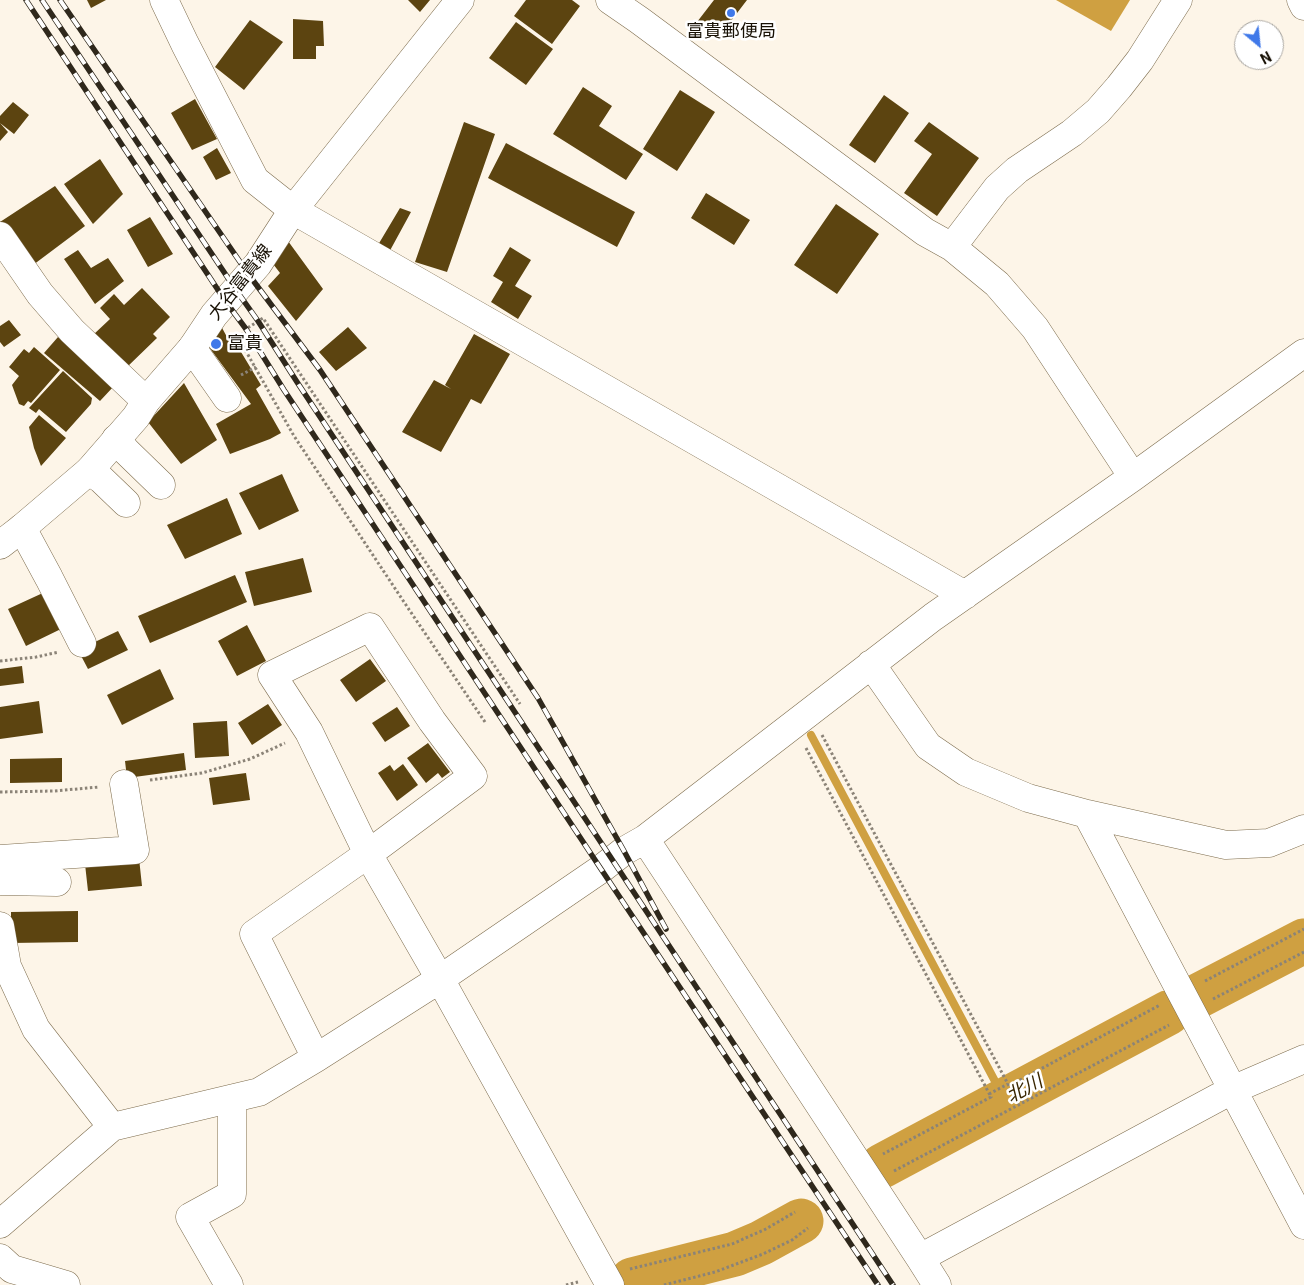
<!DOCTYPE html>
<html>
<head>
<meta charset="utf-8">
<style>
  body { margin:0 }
  #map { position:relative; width:1304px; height:1285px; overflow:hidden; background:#fdf5e8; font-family:Roboto,sans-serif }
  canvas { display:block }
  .north { position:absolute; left:1234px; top:20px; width:50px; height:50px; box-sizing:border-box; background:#fff; border:1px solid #a3a09b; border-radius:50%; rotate:152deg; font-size:14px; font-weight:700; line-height:20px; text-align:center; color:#181105 }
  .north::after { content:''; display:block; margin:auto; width:18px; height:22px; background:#4079e9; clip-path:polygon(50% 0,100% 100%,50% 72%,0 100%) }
</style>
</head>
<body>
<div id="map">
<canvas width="1304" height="1285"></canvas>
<div class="north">N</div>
</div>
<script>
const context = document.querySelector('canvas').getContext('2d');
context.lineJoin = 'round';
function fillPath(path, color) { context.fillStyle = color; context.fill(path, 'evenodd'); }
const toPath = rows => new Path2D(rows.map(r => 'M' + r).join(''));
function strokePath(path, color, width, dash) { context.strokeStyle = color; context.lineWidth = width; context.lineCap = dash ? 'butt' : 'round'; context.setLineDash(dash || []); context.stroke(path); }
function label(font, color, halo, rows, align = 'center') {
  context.font = font + ' Roboto,"Noto Sans JP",sans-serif'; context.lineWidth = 5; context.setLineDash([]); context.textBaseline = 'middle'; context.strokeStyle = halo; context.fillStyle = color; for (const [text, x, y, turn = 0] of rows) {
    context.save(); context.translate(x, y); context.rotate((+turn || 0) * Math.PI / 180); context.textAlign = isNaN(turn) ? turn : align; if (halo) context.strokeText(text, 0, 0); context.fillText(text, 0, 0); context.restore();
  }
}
const water = toPath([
  [1056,0,1130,0,1111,31]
]);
const stream = toPath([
  [811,735,1005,1100]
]);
const river = toPath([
  [1200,995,1304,941],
  [882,1166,1168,1013],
  [632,1280,735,1254,761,1243,801,1221]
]);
const building = toPath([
  [87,0,106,0,91,8],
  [408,0,430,0,420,12],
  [526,0,572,0,580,6,552,44,514,16],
  [714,0,747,0,718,38,697,22],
  [293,19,323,21,324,46,316,46,316,59,293,59],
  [250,20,283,42,244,90,215,67],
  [516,22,553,49,526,85,489,58],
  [583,87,612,106,599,126,643,154,626,180,553,134],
  [680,90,715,112,677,171,643,149],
  [884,95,909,113,875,163,849,145],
  [195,99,217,139,192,150,171,113],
  [13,102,29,115,14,134,0,123,0,116],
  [464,122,495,134,447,272,415,262],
  [929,122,979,158,937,216,904,193,932,154,914,141],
  [0,123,8,132,0,141],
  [506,143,635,212,617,247,488,178],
  [217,148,231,173,216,180,203,157],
  [100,159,123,194,93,224,64,184],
  [55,186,85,226,29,268,0,224,0,222],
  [706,193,750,220,734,245,691,218],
  [836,204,879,234,837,294,794,265],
  [400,208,411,212,387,256,375,250],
  [150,217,173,254,148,267,127,230],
  [288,241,323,289,296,321,268,286,280,273,270,260],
  [510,247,531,260,515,286,532,296,518,319,491,302,503,282,493,276],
  [78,250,91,268,108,258,124,281,95,304,64,259],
  [142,288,170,317,153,334,157,338,126,368,93,335,110,319,100,308,114,294,124,305],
  [9,320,21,335,4,347,0,342,0,326],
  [221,326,233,348,238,347,261,385,256,389,281,433,270,439,230,454,216,424,251,404,206,343],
  [348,327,367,348,336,371,319,352],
  [474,334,510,354,481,404,471,399,441,452,402,432,434,380,451,389,445,385],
  [58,337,114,386,100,401,44,353],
  [34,347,60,370,31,403,28,401,24,406,19,404,12,385,19,376,9,367,24,349,29,353],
  [63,371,92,398,91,404,66,432,39,409,36,413,29,408],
  [184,383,217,440,181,464,148,422],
  [39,415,66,438,41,466,34,448,29,427],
  [282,474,299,511,259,530,239,493],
  [227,498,242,534,185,559,167,525],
  [303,558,312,592,254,606,245,572],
  [235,575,247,602,150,643,138,616],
  [45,592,63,628,26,646,8,609],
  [247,625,266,661,237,676,218,641],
  [118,631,128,650,88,669,78,650],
  [370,659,386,681,356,702,340,680],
  [22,666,24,683,0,686,0,669],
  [160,669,174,699,122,725,107,695],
  [39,701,43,733,0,739,0,707],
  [268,704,282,725,252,745,238,723],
  [397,707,410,726,385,742,372,723],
  [227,721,229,756,195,758,193,723],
  [428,743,450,772,442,778,438,773,426,783,407,758],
  [184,753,186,770,127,778,125,761],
  [62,758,62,782,10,783,10,759],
  [403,764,418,785,397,801,378,773,390,765,394,771],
  [246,773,250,800,213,805,209,778],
  [139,858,142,886,88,891,85,864],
  [78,911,78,942,11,943,11,912]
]);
const path = toPath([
  [241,375,256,367],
  [0,661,36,657,59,652],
  [485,722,410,611,294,436,239,339,246,329,263,318,520,704],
  [822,735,1009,1086,1160,1005],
  [806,748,991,1097,883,1154],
  [150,780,202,773,250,759,285,743],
  [0,792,54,791,99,787],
  [1205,981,1304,929],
  [1213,999,1304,952],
  [989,1094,1008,1084],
  [894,1171,1169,1025],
  [630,1269,732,1244,764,1230,795,1212],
  [566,1285,578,1282],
  [664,1285,715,1272,763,1254,792,1240,808,1228]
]);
const minor = toPath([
  [164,0,185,44,255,180,293,210,965,595],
  [610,0,639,20,925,232,952,247,997,284,1035,328,1133,477],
  [1301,0,1304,6],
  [0,236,40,294,72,331,146,401],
  [952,247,997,188,1017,170,1072,133,1098,111,1119,87,1140,60,1178,0],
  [192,348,227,398],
  [116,439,126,451,161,485],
  [89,471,101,479,126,503],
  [22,528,49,578,82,643],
  [871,664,928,746,966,772,1028,798,1087,814,1304,1225],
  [1087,814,1226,845,1269,843,1304,829],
  [645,839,920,1258,937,1285],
  [0,859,135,850,124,784],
  [0,881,57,882],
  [0,926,7,966,36,1029,112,1127],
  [316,1058,254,934,368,854,473,776,432,721,370,627,272,675,309,732,368,854,440,979,610,1285],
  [0,1224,112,1127,259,1092,316,1058,440,979,601,869,624,851,645,839,933,617,1133,477,1304,353],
  [0,1258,12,1269,66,1285],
  [920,1258,1232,1090,1304,1059],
  [229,1285,190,1217,232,1194,232,1099]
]);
const major = toPath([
  [0,545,22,528,89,471,136,417,146,401,192,348,214,315,258,264,293,210,460,0]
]);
const rail = toPath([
  [26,0,226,302,246,329,284,390,601,869,878,1285],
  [42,0,236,290,258,321,297,382,893,1285],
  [60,0,249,275,320,370,538,698,624,851,666,929]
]);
const markers = [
  [731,13,5,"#4079e9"],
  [216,344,6,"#4079e9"]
];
const poiNames = [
  ["富貴郵便局",731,32],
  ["富貴",227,344,"left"]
];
const streetNames = [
  ["大谷富貴線",241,283,-52]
];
const waterNames = [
  ["北川",1025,1090,-28]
];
fillPath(water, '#cfa041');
strokePath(stream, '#cfa041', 8);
strokePath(river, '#cfa041', 45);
fillPath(building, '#5c4410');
strokePath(minor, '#7d6c4d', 29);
strokePath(major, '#7d6c4d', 29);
strokePath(path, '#8b8377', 3, [2.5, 2.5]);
strokePath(minor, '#fff', 28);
strokePath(major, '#fff', 28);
strokePath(rail, '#2f281c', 5.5);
strokePath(rail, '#fff', 4, [11]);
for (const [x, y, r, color] of markers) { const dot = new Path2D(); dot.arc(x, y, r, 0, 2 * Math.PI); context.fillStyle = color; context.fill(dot); strokePath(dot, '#fff', 2); }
label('18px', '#181105', '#fff', poiNames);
label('18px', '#181105', '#fff', streetNames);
label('italic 19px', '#392600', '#fff', waterNames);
</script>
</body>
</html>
